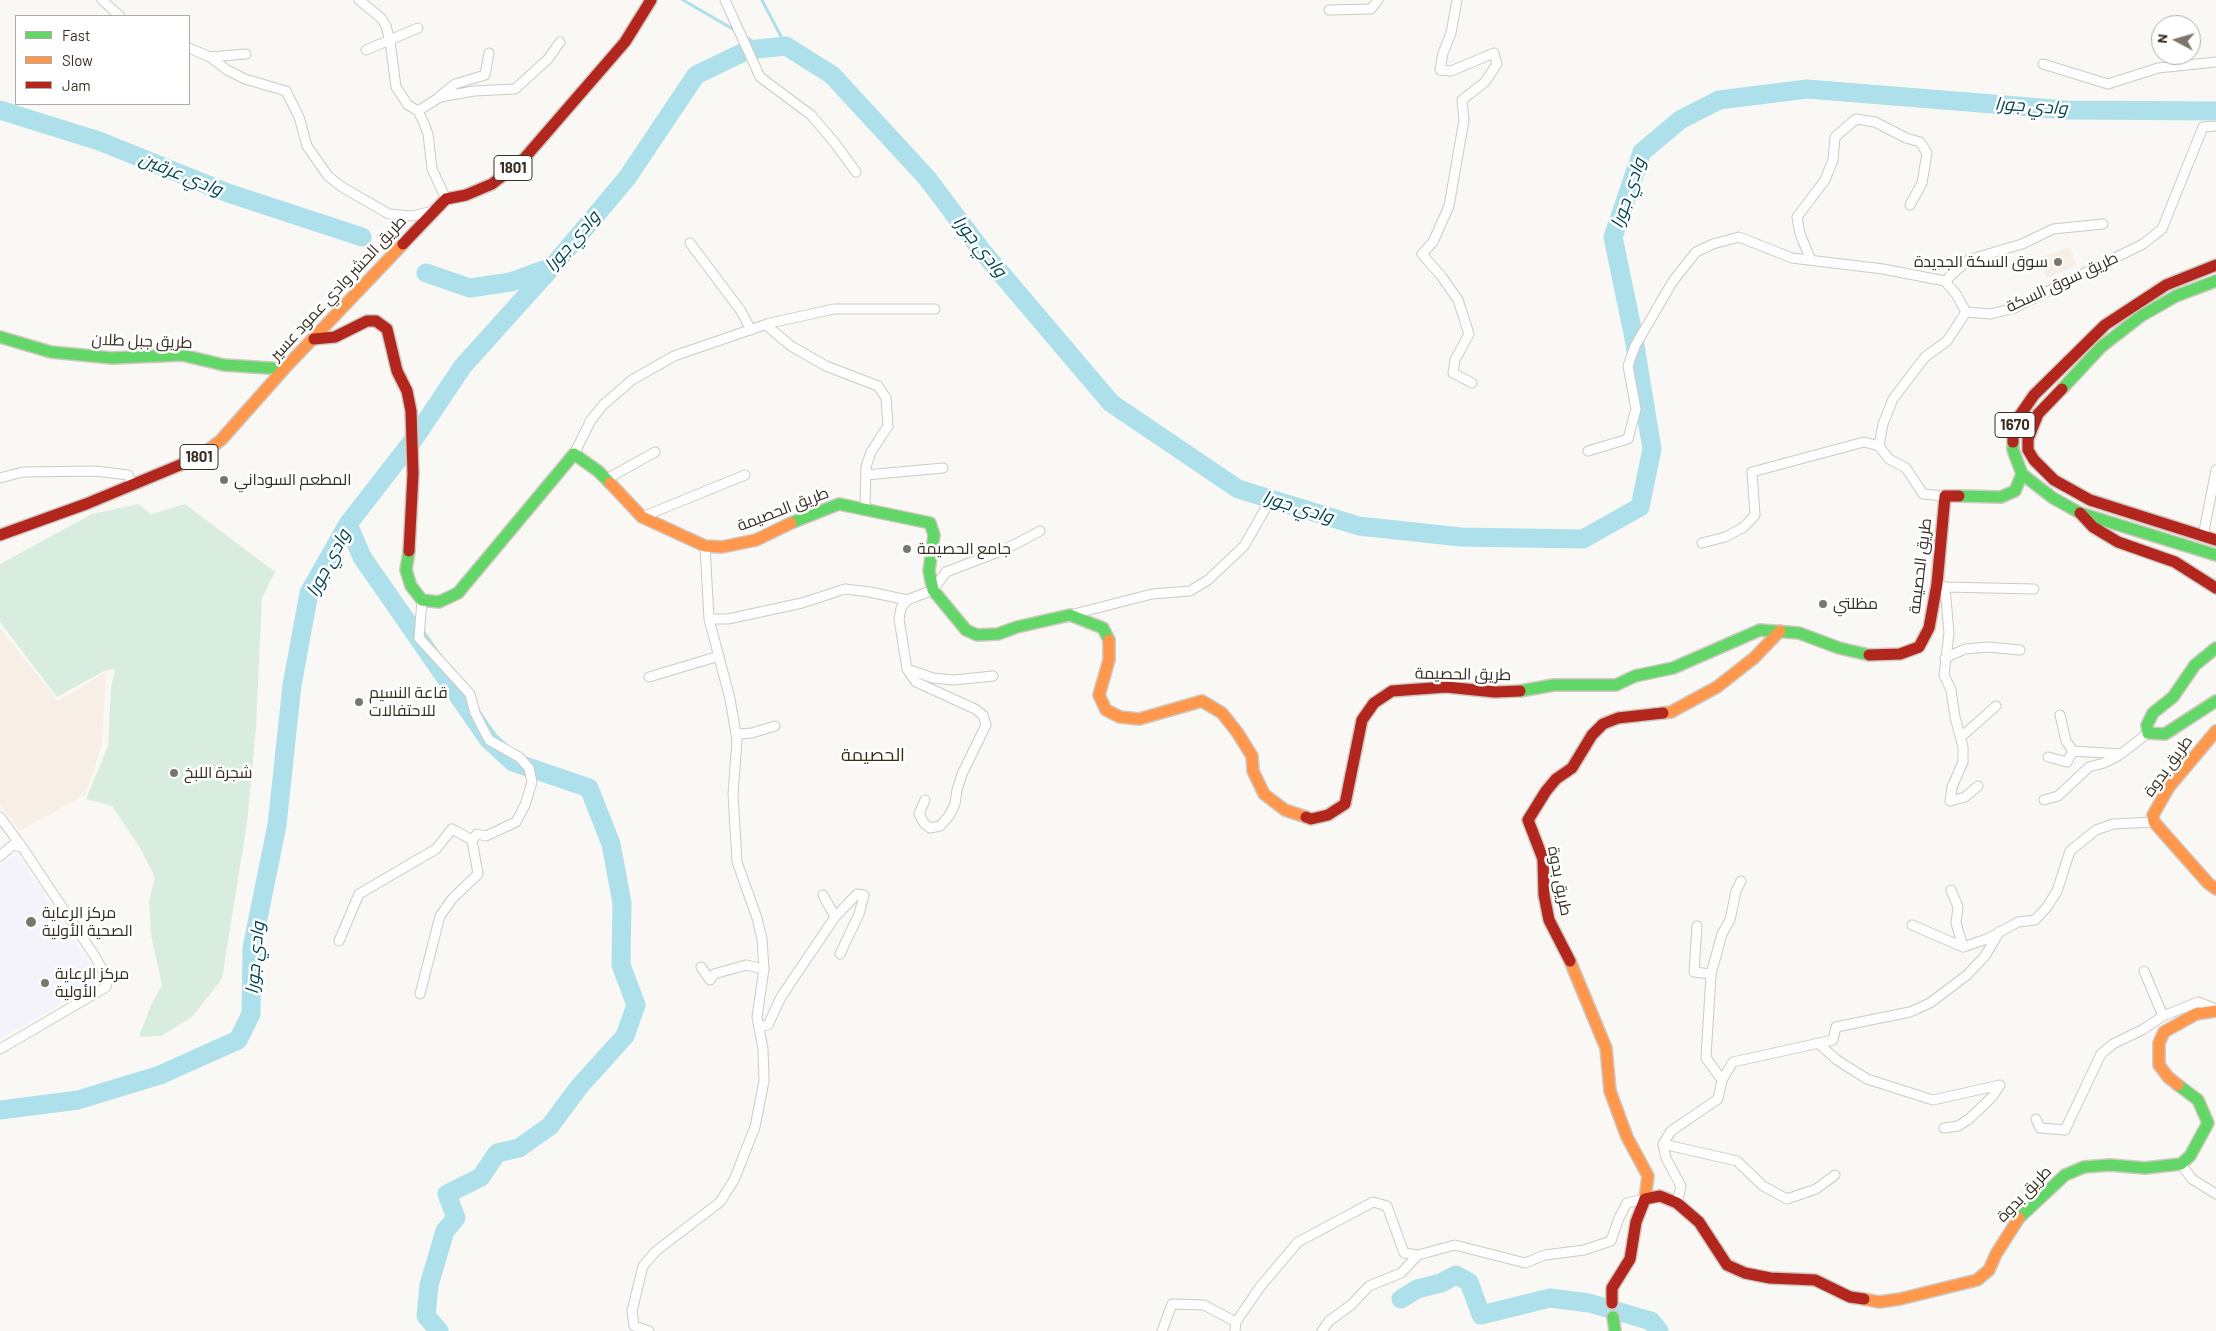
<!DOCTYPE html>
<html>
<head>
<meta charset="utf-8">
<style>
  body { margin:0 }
  #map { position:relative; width:2216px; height:1331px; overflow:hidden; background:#faf8f5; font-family:Barlow,sans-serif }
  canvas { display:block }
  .legend { position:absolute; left:15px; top:15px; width:175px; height:90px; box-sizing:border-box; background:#fff; border:1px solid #afaca7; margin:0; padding:6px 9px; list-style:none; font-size:15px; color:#382f23 }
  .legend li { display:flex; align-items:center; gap:10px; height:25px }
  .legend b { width:25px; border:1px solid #afaca7 }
  .north { position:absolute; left:2151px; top:15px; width:50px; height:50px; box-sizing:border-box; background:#fff; border:1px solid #afaca7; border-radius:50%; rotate:276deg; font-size:14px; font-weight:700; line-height:20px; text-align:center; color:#382f23 }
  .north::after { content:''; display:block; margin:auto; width:18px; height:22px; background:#7c756c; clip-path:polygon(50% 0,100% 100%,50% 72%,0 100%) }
</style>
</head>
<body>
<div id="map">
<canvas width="2216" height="1331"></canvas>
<ul class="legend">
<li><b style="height:6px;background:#63d668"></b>Fast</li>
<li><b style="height:6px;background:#ff974d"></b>Slow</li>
<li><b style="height:6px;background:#b3261e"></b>Jam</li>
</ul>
<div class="north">N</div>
</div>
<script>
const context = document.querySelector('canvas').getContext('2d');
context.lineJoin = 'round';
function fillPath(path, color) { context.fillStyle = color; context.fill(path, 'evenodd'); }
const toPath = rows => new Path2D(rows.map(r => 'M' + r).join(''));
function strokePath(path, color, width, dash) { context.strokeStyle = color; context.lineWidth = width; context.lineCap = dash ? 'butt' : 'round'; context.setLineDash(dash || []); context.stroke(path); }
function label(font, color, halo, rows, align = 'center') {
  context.font = font + ' Barlow,Cairo,sans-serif'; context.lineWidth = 5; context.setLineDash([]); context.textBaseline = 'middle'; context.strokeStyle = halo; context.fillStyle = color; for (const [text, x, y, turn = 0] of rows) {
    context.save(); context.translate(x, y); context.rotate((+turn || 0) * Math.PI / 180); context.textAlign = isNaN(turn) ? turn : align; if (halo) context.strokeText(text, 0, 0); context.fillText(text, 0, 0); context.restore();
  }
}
const built = toPath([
  [2070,247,2077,266,2046,278,2039,258],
  [0,628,58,701,106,672,102,744,86,794,20,831,0,805]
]);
const medical = toPath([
  [17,854,101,980,0,1039,0,865]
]);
const green = toPath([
  [138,504,151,514,185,504,275,572,262,598,256,728,247,823,222,979,192,1017,161,1036,139,1037,151,1005,162,985,151,935,149,900,155,877,140,848,112,806,86,799,108,746,111,688,115,669,106,670,57,697,0,622,0,564,92,514]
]);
const stream = toPath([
  [683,0,736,31],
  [762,0,786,46],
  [744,36,764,48]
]);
const river = toPath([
  [0,110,99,141,228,193,362,237],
  [426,273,470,288,511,282,549,268],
  [348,524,362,557,489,740,513,762,589,788,611,844,622,903,621,965,636,1005,625,1036,579,1087,550,1126,519,1148,497,1153,481,1177,447,1194,456,1218,445,1231,429,1285,426,1316,439,1331],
  [0,1110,78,1100,160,1075,238,1040,251,1014,252,948,277,825,292,685,309,593,348,524,414,439,463,366,553,266,627,178,696,75,748,50,786,46,832,75,927,178,982,251,1111,403,1238,489,1359,526,1461,537,1583,539,1640,507,1652,449,1633,333,1613,237,1642,152,1680,120,1719,100,1807,89,2067,110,2216,111],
  [1401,1299,1417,1289,1441,1283,1456,1275,1469,1282,1481,1315,1550,1298,1589,1303,1651,1321,1659,1331]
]);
const street = toPath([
  [102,0,120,16],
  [359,0,381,18,386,26,390,41,396,87,408,105,418,111,423,121,428,134,432,169,446,199],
  [725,0,760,77,811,115,834,142,856,172],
  [1457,0,1451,33,1443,53,1440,70,1451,71,1494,53,1497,64,1485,82,1462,100,1464,120,1449,206,1433,242,1422,254,1442,277,1458,300,1469,334,1455,360,1453,373,1472,383],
  [1329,10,1371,9,1378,0],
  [189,48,210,57,227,70,245,79,286,91,299,117,307,146,328,176,342,187,389,214,412,216,433,211],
  [366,50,418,28],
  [210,57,246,54],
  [2043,64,2108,84,2158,68,2216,62],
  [440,96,455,84,485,75,489,53],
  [418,111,440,97,474,91,515,89,548,59,560,42],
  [690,243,741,311,751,330],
  [1811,260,1800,234,1797,217,1825,180,1833,160,1835,137,1856,119,1875,122,1906,138,1920,142,1927,153,1922,183,1910,205],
  [1945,281,1968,260,2022,244,2053,229,2103,224],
  [1966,312,1991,314,2014,308,2143,244,2162,229,2203,127,2216,126],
  [766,325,791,346,826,366,878,386,886,398,888,426,871,452,866,467,865,507],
  [1588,451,1628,439,1636,409,1628,366,1635,346,1673,281,1696,252,1713,244,1739,237,1792,258,1883,269,1945,281,1956,294,1966,312],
  [574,454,591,420,603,405,632,380,674,356,770,323,834,309,935,309],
  [866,475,943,468],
  [0,478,23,472,95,471,128,475,133,485],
  [605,480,655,452],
  [1945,496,1923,494,1906,468,1889,459,1879,446,1883,424,1893,399,1925,357,1947,341,1966,312],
  [642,517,745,475],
  [2203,536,2216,470],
  [1702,543,1725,537,1744,527,1755,515,1752,472,1864,442,1879,446],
  [705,546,709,619,728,619,802,603,845,589,870,592,907,600,933,590,946,572,1006,549,1040,531],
  [1937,584,1945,587,1949,633,1944,675,1951,690,1955,717,1963,747,1963,762,1952,787,1950,801,1965,797,1978,786],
  [1945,587,2034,589],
  [907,600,901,608,899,619,907,669,916,682,975,709,983,715,986,725,962,774,957,790,955,804,949,816,940,826,930,828,924,823,919,814,925,800],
  [1070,615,1152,594,1190,591,1208,580,1244,546,1271,499],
  [1945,658,1965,649,1988,647,2020,650],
  [907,669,933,678,954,680,993,676],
  [649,677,719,656],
  [2060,715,2066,741,2073,751,2121,754,2148,733],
  [736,734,752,733,775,726],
  [1961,737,1996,706],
  [2048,757,2067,762,2073,751],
  [2044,800,2058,796,2089,767,2104,763,2118,756],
  [0,817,22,847],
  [0,856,13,845,22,847,94,955,108,979,106,987,0,1049],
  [1951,890,1958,907,1956,923,1963,947],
  [823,895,835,917],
  [1912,925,1963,947,1987,939,2018,922,2035,920,2047,907,2057,891,2070,851,2096,830,2113,824,2154,822],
  [1697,926,1694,972,1711,974],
  [339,941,359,894,436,849,452,829,472,840],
  [701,967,710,980,714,974,746,965,764,969],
  [2144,971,2163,1016,2198,1002,2216,1009],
  [420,994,440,916,452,899,478,874,472,840,477,834,486,836,516,822,525,805,532,782,529,768,519,757,489,740,475,713,470,694,419,638,422,600],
  [759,1027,768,1025,781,997,835,917,857,894,864,895,859,914,840,954],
  [1819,1044,1837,1060,1867,1079,1933,1100,2000,1085,1992,1097,1969,1119,1958,1126,1944,1128],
  [1722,1080,1706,1058,1711,974,1722,934,1730,920,1736,891,1741,881],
  [2036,1119,2040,1128,2065,1130,2101,1054,2113,1044,2142,1030,2163,1016],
  [1663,1144,1737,1161,1763,1186,1787,1199,1816,1189,1835,1175],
  [2181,1164,2192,1179,2216,1194],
  [1677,1203,1681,1186,1666,1158,1663,1144,1671,1131,1718,1099,1722,1080,1733,1062,1833,1040,1836,1027,1910,1012,1930,1003,1967,975,1985,956,2000,931],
  [649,1331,634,1326,632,1311,643,1266,656,1251,720,1202,734,1180,755,1127,764,1081,763,1049,757,1017,764,969,762,939,757,918,737,862,733,794,737,740,730,699,709,619],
  [1162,1331,1172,1304,1204,1305,1236,1322],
  [1235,1331,1236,1322,1260,1287,1298,1242,1373,1202,1387,1206,1404,1253,1418,1255,1455,1245,1525,1263,1545,1255,1584,1250,1611,1241,1619,1218,1627,1203,1645,1199],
  [1322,1331,1329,1321,1351,1305,1369,1286,1401,1273,1418,1255]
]);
const fast = toPath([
  [0,337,51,352,112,358,182,355,224,365,284,369],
  [2062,389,2101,347,2141,316,2176,296,2216,281],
  [2013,442,2013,450,2022,474,2053,498,2080,513,2216,555],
  [1959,496,2001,497,2015,491,2022,474],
  [791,523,839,504,930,523,934,535,929,571,933,590,966,630,977,635,998,634,1017,627,1070,615,1103,628,1109,640],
  [409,551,406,570,411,586,422,600,439,602,458,593,574,454,598,471,610,483],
  [2216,648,2195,665,2173,697,2153,713,2147,725,2148,733,2165,734,2216,701],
  [1520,691,1554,685,1616,685,1635,676,1673,668,1760,630,1799,633,1839,648,1869,655],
  [2019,1218,2065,1175,2084,1167,2110,1165,2145,1168,2181,1164,2190,1156,2208,1123,2198,1100,2178,1085],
  [1613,1317,1615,1331]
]);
const slow = toPath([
  [180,465,199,457,221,440,284,369,403,244],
  [610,483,642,517,705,546,722,547,756,540,791,523],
  [1109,640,1109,660,1099,695,1106,710,1120,717,1139,719,1202,701,1222,713,1237,732,1252,756,1253,771,1264,794,1285,810,1306,817],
  [1663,713,1671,712,1717,687,1754,658,1780,631],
  [2216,731,2169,787,2153,815,2154,822,2208,883,2216,889],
  [1570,961,1606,1048,1610,1091,1627,1137,1648,1176,1645,1199],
  [2178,1085,2168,1077,2159,1065,2159,1043,2164,1032,2196,1014,2216,1011],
  [1864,1299,1879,1302,1900,1299,1977,1280,1989,1270,1996,1254,2019,1218]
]);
const jam = toPath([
  [403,244,446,199,466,195,492,184,522,161,625,42,651,0],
  [314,339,335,337,367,321,376,321,387,329,397,371,407,391,411,411,413,474,409,551],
  [2062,389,2038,414,2028,439,2028,450,2034,460,2054,480,2090,500,2216,540],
  [2013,442,2013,432,2018,418,2034,395,2105,325,2166,285,2216,265],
  [2080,513,2093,527,2118,542,2175,562,2216,588],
  [0,535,86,504,180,465],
  [1869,655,1900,654,1919,647,1929,628,1937,584,1945,496,1959,496],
  [1306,817,1311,819,1328,815,1345,804,1362,720,1374,703,1392,691,1446,687,1495,692,1520,691],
  [1570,961,1549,920,1544,895,1543,859,1528,820,1546,791,1556,779,1572,768,1592,735,1603,724,1618,718,1663,713],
  [1612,1303,1612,1288,1630,1259,1636,1222,1645,1199,1660,1196,1677,1203,1699,1222,1727,1265,1745,1273,1770,1278,1815,1280,1850,1297,1864,1299]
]);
const markers = [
  [2058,262,5,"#7c756c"],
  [224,480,5,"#7c756c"],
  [907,549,5,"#7c756c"],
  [1823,604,5,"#7c756c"],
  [359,702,5,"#7c756c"],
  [174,773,5,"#7c756c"],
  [31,922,6,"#7c756c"],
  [45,983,5,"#7c756c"]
];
const shields = [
  [513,168,38],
  [2015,425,40],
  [199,457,38]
];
const shieldNames = [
  ["1801",513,168],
  ["1670",2015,425],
  ["1801",199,457]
];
const poiNames = [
  ["سوق السكة الجديدة",2048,262,"right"],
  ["المطعم السوداني",234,480],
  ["جامع الحصيمة",917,549],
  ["مظلتي",1833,604],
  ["قاعة النسيم",369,693],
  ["للاحتفالات",369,711],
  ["شجرة اللبخ",184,773],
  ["مركز الرعاية",42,913],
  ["الصحية الأولية",42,931],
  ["مركز الرعاية",55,974],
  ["الأولية",55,992]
];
const streetNames = [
  ["طريق سوق السكة",2062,282,-25],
  ["طريق الحشر وادي عمود عسير",338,288,-47],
  ["طريق جبل طلان",142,341,2],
  ["طريق الحصيمة",783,509,-21],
  ["طريق الحصيمة",1920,566,-83],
  ["طريق الحصيمة",1463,674,1],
  ["طريق بدوة",2168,766,-54],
  ["طريق بدوة",1560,881,79],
  ["طريق بدوة",2024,1194,-46]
];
const waterNames = [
  ["وادي جورا",2031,106,4],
  ["وادي عرقين",181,174,22],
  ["وادي جورا",1628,193,-71],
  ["وادي جورا",572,241,-49],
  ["وادي جورا",980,246,51],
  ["وادي جورا",1298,507,17],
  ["وادي جورا",328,563,-62],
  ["وادي جورا",255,958,-85]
];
const neighbourhoodNames = [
  ["الحصيمة",873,755]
];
fillPath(built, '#f7efe5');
fillPath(medical, '#f4f2fa');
fillPath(green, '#d8ede0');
strokePath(stream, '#ade0eb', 3);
strokePath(river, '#ade0eb', 19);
strokePath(street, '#cfc9c2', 11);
strokePath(fast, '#cfc9c2', 14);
strokePath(slow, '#cfc9c2', 14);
strokePath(jam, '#cfc9c2', 14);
strokePath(street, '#fefefe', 9);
strokePath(fast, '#63d668', 11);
strokePath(slow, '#ff974d', 11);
strokePath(jam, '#b3261e', 11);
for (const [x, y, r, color] of markers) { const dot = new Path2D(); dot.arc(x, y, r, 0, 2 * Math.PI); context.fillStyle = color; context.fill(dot); strokePath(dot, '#fff', 2); }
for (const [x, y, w] of shields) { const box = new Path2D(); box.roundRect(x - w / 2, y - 12.5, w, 25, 4); context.fillStyle = '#fff'; context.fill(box); strokePath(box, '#382f23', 1); }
label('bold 15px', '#382f23', null, shieldNames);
label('16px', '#382f23', '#fff', poiNames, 'left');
label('16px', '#382f23', '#fff', streetNames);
label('italic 18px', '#014754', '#fff', waterNames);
label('18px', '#3b2a0f', '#fff', neighbourhoodNames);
</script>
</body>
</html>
